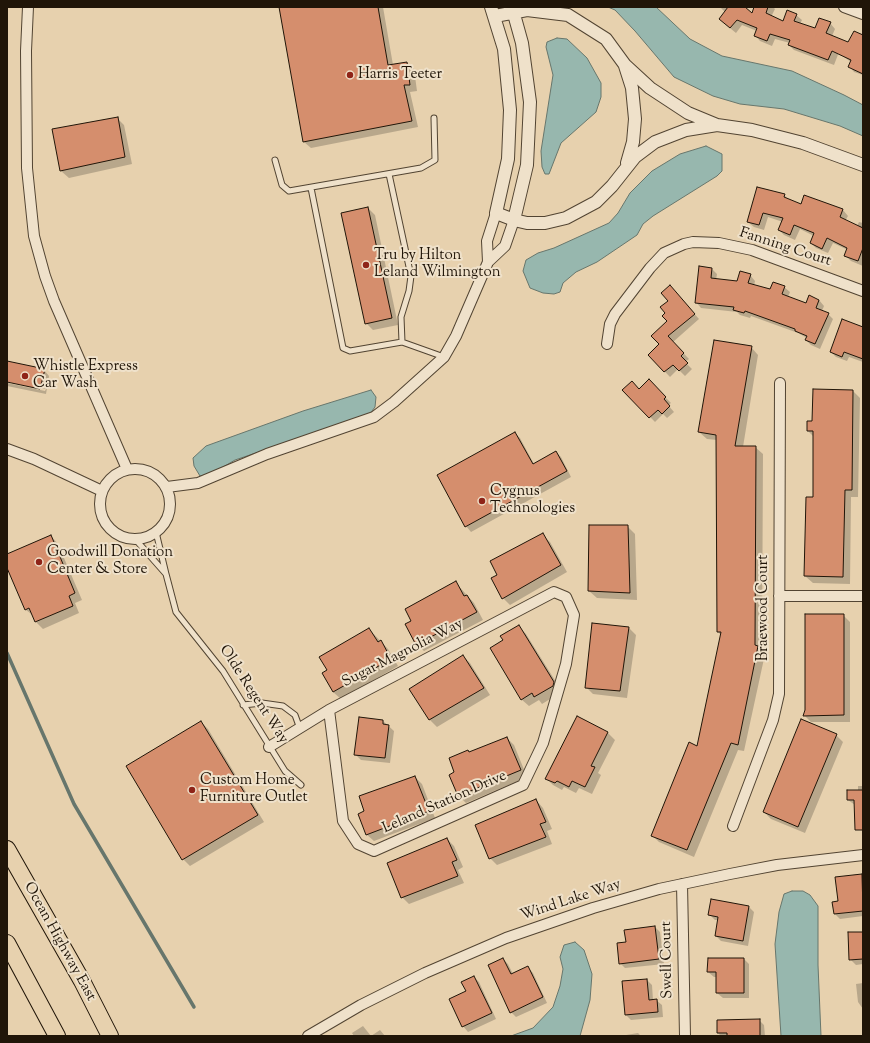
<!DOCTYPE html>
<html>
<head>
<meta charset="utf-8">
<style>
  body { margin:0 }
  #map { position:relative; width:870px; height:1043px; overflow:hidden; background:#e7d1ae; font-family:"Sorts Mill Goudy",serif }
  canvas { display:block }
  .frame { position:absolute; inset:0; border:8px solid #201508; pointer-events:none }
</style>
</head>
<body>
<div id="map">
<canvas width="870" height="1043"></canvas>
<div class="frame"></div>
</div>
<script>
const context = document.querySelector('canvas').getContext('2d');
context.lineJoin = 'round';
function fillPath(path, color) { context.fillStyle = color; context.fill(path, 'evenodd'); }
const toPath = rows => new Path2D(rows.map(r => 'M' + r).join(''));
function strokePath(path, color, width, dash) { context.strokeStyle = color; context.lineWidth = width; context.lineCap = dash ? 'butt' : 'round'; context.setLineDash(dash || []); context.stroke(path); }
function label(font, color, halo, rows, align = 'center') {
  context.font = font + ' "Sorts Mill Goudy",serif'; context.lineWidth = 4; context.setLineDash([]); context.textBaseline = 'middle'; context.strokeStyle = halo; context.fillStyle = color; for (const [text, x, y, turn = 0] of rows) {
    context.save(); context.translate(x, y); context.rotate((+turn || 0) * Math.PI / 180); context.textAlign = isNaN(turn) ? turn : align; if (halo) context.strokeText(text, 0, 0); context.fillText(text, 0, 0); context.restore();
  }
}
const water = toPath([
  [608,7,656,7,690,39,722,56,792,71,844,95,863,105,863,136,840,126,784,109,740,104,713,96,674,77,635,31,615,10,608,7],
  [557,38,567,39,587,58,601,83,601,97,596,112,561,143,549,174,545,174,542,167,541,151,553,75,546,47,547,42,557,38],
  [706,146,722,154,722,171,717,176,653,216,643,224,637,235,597,262,576,272,563,283,560,292,554,294,543,293,530,288,523,271,526,260,538,253,554,248,609,223,618,213,630,193,652,171,680,154,706,146],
  [371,390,376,397,375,407,369,415,235,460,208,476,200,476,194,466,193,458,206,446,303,411,371,390],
  [792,891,803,891,810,895,818,906,818,965,821,1036,781,1036,775,944,779,912,784,894,792,891],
  [575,942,584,950,592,974,590,1000,580,1036,511,1036,533,1028,553,1007,560,986,563,969,560,957,564,945,575,942]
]);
const shadow = toPath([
  [279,7,383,7,393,65,407,63,414,69,417,91,410,92,418,127,311,148,304,142],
  [720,7,744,7,752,14,755,7,773,7,775,9,771,17,784,22,796,15,802,20,800,24,815,29,830,23,835,29,832,36,839,52,834,65,794,50,789,45,790,43,775,39,772,46,760,41,755,35,757,31,742,25,736,33,725,24,725,12],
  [863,36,863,75,854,72,849,66,851,62,841,55,849,43],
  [117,118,124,125,132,164,69,178,61,171,53,130],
  [784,195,789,200,801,205,829,204,843,210,848,216,845,221,857,226,859,222,863,223,863,266,851,261,845,255,848,250,833,243,828,253,816,248,811,243,814,236,800,229,795,240,784,235,779,230,783,222,768,217,764,230,754,227,748,222],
  [368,208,375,215,398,325,373,330,366,323],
  [712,269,717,274,716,280,738,282,750,275,755,281,754,286,771,291,784,287,790,292,788,297,806,304,819,300,824,306,822,311,828,314,833,319,820,349,811,345,806,340,807,338,798,333,751,316,750,318,740,315,737,312,701,308,696,302],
  [670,286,699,319,673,342,689,359,685,362,692,369,685,376,678,369,670,377,649,355,660,344,668,321,666,313],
  [863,328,863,362,849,357,847,361,836,357,831,352],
  [751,347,758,355,743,447,755,447,763,454,762,652,765,654,744,751,738,750,694,857,659,842,652,835,698,747,721,635,718,632,717,440,707,439,699,432],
  [7,362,44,370,49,376,46,394,7,386,7,383,45,391,46,389,7,381],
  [649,381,671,403,668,405,674,412,667,418,663,414,655,422,624,390,639,390],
  [853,391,860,398,858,497,851,497,850,584,813,583,805,576,814,498,814,437,808,431,813,422],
  [515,433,520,438,534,464,556,452,561,457,571,477,471,532,466,526],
  [627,526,635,534,637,600,597,598,589,591],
  [542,535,550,542,567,572,510,605,503,598,499,575],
  [51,536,58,544,82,600,75,603,79,613,43,629,36,622,34,616,26,610,7,565,7,555],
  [456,583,474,603,483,620,424,651,417,644,413,621],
  [843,615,850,622,850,722,811,722,804,715],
  [518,626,526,634,561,690,560,693,542,704,539,700,529,706,521,699,504,640],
  [629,628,636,635,627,698,593,694,586,687],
  [369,629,388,649,398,666,341,699,333,692,323,673,328,670],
  [463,656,470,663,490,695,437,727,430,720,411,689],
  [577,717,608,733,615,740,598,773,601,775,592,794,579,788,576,793,564,787,562,790,553,785,546,778],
  [383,721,394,731,390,763,361,760,355,754],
  [201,722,208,729,264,822,190,866,183,859],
  [836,735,843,742,805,833,771,819,764,812],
  [507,738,514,745,527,777,466,803,459,796,450,775,456,773,470,753],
  [415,777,422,784,435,818,374,841,366,834,365,812],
  [858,786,863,786,863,819,855,805,848,800,848,791,858,791],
  [536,800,543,808,552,829,547,831,552,844,497,865,490,858],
  [447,839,454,846,463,867,458,870,464,883,409,904,402,897],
  [862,875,863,916,840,919,835,914,833,903,839,902],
  [712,900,749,907,754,912,748,946,721,941,716,936,719,920,715,920,709,914],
  [655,927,660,932,664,964,625,968,620,963,627,943],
  [863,933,863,964,856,965,850,959],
  [503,959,508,964,513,974,528,968,533,973,547,1003,516,1017,511,1012],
  [744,959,749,964,749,998,723,998,717,993,717,977,714,977,708,972],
  [474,977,479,982,496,1019,468,1032,463,1026],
  [647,980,652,985,653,1000,656,1000,662,1005,663,1017,631,1020,626,1015,623,982],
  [863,983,863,1009,858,1002,856,984],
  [759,1020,764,1025,765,1036,721,1036,718,1033,718,1021],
  [363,1026,371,1036,380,1030,385,1036,354,1036,352,1033],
  [638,1033,641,1036,620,1036]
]);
const stream = toPath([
  [7,653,74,804,194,1007]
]);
const building = toPath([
  [279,7,378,7,388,65,407,62,410,85,404,85,412,121,303,142,279,7],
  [728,7,745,7,752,13,754,7,768,7,766,13,783,21,787,10,797,14,794,21,815,28,819,18,831,22,826,33,848,42,854,31,863,35,863,74,848,67,851,60,832,51,828,60,788,45,790,40,770,34,767,41,754,36,757,28,737,20,730,28,719,19,728,7],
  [118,117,125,157,60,171,52,129,118,117],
  [757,187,785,194,784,197,801,204,804,195,843,209,840,217,863,228,863,248,858,261,844,256,847,248,827,238,822,249,810,243,814,233,794,225,790,235,778,230,783,218,763,213,759,225,747,222,757,187],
  [368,207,392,318,365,324,341,213,368,207],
  [699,266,712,268,711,278,737,281,740,271,751,274,748,283,770,289,773,282,785,286,782,294,806,303,809,295,819,300,816,308,829,313,815,344,805,340,807,336,795,331,795,329,745,311,744,313,733,310,734,307,695,303,699,266],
  [670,285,695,314,668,336,684,353,681,356,688,363,679,371,673,365,664,372,648,355,659,344,651,336,667,321,662,316,665,313,660,307,668,301,661,293,670,285],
  [842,319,863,327,863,359,844,352,842,357,830,352,842,319],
  [714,340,752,346,735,446,756,446,755,645,758,646,738,745,731,743,687,850,651,836,689,742,697,746,721,632,717,632,716,435,698,432,714,340],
  [7,361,45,369,40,389,7,382,7,361],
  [649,379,666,397,664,399,670,406,662,414,658,410,649,418,622,390,632,381,639,389,649,379],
  [813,389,853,390,852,490,845,490,843,577,804,576,806,497,813,497,813,431,807,431,807,421,812,421,813,389],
  [515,432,533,464,556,451,567,471,465,527,437,475,515,432],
  [589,525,628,525,630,593,588,591,589,525],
  [543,533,561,565,502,599,491,578,497,575,490,561,543,533],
  [51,535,75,593,69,596,73,606,35,622,29,608,25,610,7,568,7,554,51,535],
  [456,581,464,596,467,595,477,612,416,645,405,624,411,621,405,609,456,581],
  [805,614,844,614,844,715,803,716,805,710,805,614],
  [592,623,629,627,620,691,585,688,592,623],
  [519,625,554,682,553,686,534,697,532,693,521,700,490,648,503,640,500,636,519,625],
  [369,628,378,642,381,640,391,659,333,692,322,673,327,670,319,657,369,628],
  [463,655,484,688,429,720,409,689,463,655],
  [577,716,608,732,591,766,595,767,585,787,572,781,569,787,557,781,555,783,545,779,577,716],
  [359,717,383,720,383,724,389,725,385,758,354,755,359,717],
  [801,719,837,734,798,827,763,812,801,719],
  [201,721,258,815,182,860,126,766,201,721],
  [507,737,521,770,458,796,449,775,454,772,449,758,468,750,469,752,507,737],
  [415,776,429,811,366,835,358,814,364,811,359,796,415,776],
  [847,790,863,790,863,830,855,830,854,800,847,800,847,790],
  [536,799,546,822,540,824,546,837,489,859,475,825,536,799],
  [447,838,457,860,452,862,458,876,401,898,387,863,447,838],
  [862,874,863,911,834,914,832,902,838,901,835,877,862,874],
  [711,899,749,906,743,941,715,936,718,917,708,915,711,899],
  [655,926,659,959,619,964,617,943,626,942,624,930,655,926],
  [848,932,863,932,863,959,849,960,848,932],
  [503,958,511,974,528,966,543,997,510,1013,488,965,503,958],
  [708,958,744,958,744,993,716,993,716,972,707,972,708,958],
  [474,976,492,1013,462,1027,449,999,466,991,461,982,474,976],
  [647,979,649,1000,657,999,658,1012,625,1015,622,981,647,979],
  [760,1019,760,1036,727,1036,727,1033,717,1033,717,1020,760,1019]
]);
const service = toPath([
  [275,160,282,185,289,191,421,168,435,160,434,118],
  [389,174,411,276,409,291,401,317,402,342],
  [311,188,343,348,350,351,402,342,444,357],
  [136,540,166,574,156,532],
  [166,574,176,612,223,671,285,771,301,785],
  [243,705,262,703,283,706,295,715,299,726]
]);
const minor = toPath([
  [28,7,26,51,27,168,34,236,45,276,54,301,127,469],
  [844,7,863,14],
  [488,262,487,241,496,213],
  [607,344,610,324,615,314,650,268,664,253,684,244,693,242,719,243,752,250,863,291],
  [7,449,34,459,102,491],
  '100 504a35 35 0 1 1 70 0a35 35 0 1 1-70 0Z',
  [167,487,198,483,267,454,374,417,394,402,444,357,456,336,488,262,505,246,514,220],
  [779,596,863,596],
  [269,747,329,710,554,592,566,597,574,615,566,664,543,743,523,785,374,851,358,844,343,821,329,710],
  [733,826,773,720,779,694,780,383],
  [682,884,685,1036],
  [308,1036,361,1005,425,973,506,938,593,908,659,889,730,874,777,865,863,855]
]);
const tertiary = toPath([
  [491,7,504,49,510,110,508,159,496,213,514,220,527,223,545,223,566,218,596,202,612,186,635,157,655,142,686,130,717,125],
  [512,7,522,43,530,102,527,165,514,220],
  [495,16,527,10,568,15,606,39,625,65,650,88,688,113,717,125,752,130,803,143,863,165],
  [625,66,632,88,635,119,633,142,627,163]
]);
const trunk = toPath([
  [7,849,82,981,110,1036],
  [7,943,57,1036]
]);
const markers = [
  [350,75,4,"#8f2418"],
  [366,265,4,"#8f2418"],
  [25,376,4,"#8f2418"],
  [482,501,4,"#8f2418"],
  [39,562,4,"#8f2418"],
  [192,790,4,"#8f2418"]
];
const poiNames = [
  ["Harris Teeter",358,75],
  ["Tru by Hilton",374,256],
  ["Leland Wilmington",374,273],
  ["Whistle Express",33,367],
  ["Car Wash",33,384],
  ["Cygnus",490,492],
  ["Technologies",490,509],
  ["Goodwill Donation",47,553],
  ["Center & Store",47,570],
  ["Custom Home",200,781],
  ["Furniture Outlet",200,798]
];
const streetNames = [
  ["Fanning Court",785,248,18],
  ["Braewood Court",764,608,-90],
  ["Sugar Magnolia Way",403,654,-27],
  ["Olde Regent Way",253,695,57],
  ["Leland Station Drive",445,803,-24],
  ["Wind Lake Way",571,901,-18],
  ["Ocean Highway East",59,942,61],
  ["Swell Court",668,960,-91]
];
fillPath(water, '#97b7ae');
strokePath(water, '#67766c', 1);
fillPath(shadow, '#0003');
strokePath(stream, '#67766c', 3.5);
fillPath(building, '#d58e6d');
strokePath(building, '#201508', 1);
strokePath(service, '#524432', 7);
strokePath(minor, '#524432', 12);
strokePath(tertiary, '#524432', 14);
strokePath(trunk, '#201508', 18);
strokePath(service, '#efe1ca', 5);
strokePath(minor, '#efe1ca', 10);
strokePath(tertiary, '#efe1ca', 12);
strokePath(trunk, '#e7d1ae', 16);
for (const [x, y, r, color] of markers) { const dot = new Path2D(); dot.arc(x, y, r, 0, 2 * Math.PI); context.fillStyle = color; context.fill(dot); strokePath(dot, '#efe1ca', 1.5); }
label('15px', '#201508', '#efe1ca', poiNames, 'left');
label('15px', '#201508', '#efe1ca', streetNames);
</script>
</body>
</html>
